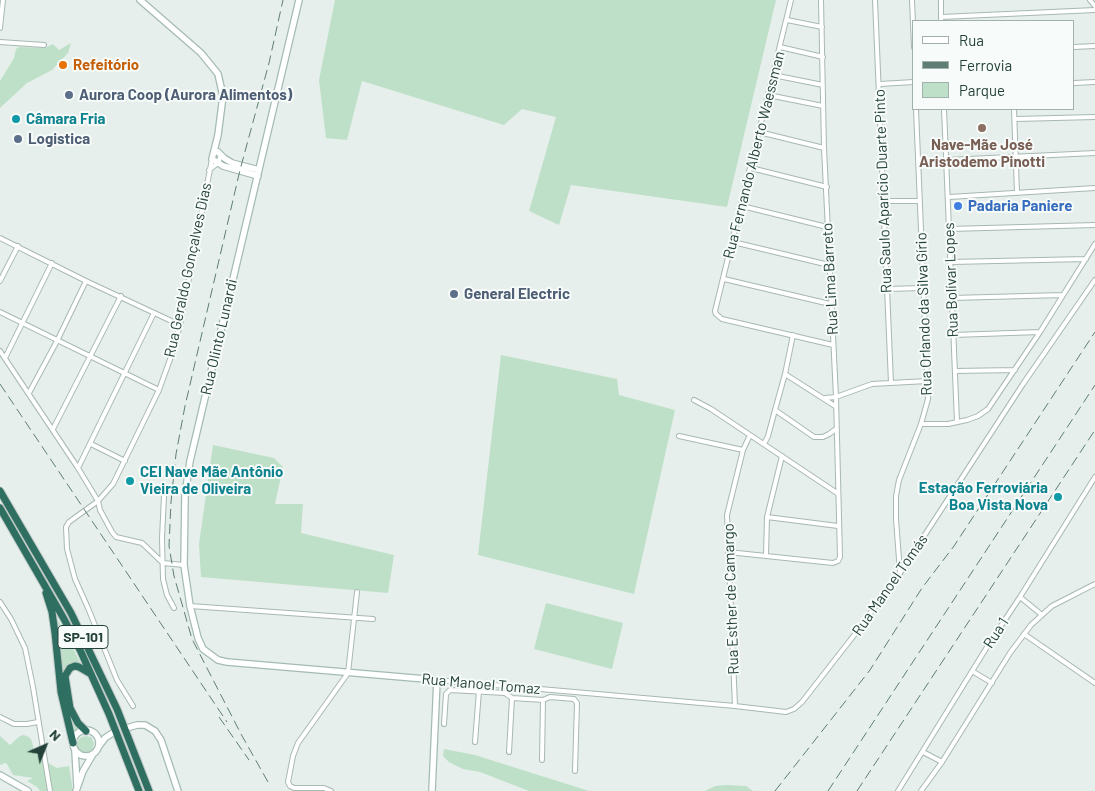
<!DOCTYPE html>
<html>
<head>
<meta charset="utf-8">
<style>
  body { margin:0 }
  #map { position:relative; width:1095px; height:791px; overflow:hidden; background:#e6efeb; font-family:Barlow,sans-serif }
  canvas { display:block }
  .legend { position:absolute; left:912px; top:20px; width:162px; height:90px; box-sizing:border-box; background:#f7fbf9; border:1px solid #a3b1ad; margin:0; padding:6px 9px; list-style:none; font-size:15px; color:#24423a }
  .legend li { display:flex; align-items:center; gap:10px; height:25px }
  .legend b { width:25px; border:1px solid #a3b1ad }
  .north { position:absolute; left:20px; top:721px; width:50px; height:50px; -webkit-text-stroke:4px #f7fbf9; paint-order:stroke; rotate:44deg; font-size:14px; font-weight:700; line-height:20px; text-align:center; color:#24423a }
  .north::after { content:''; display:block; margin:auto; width:18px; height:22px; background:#24423a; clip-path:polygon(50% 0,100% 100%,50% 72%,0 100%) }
</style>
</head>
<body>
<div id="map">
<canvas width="1095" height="791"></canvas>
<ul class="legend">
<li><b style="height:6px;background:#fff"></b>Rua</li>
<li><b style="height:6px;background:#5f7d75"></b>Ferrovia</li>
<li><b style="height:14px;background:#bfe0c8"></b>Parque</li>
</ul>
<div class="north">N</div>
</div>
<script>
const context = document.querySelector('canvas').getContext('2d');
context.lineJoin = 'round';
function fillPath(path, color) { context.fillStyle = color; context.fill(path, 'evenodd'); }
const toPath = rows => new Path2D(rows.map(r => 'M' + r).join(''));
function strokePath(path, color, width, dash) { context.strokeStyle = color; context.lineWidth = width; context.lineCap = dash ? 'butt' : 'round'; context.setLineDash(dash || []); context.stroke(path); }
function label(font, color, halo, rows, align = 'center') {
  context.font = font + ' Barlow,sans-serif'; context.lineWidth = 4; context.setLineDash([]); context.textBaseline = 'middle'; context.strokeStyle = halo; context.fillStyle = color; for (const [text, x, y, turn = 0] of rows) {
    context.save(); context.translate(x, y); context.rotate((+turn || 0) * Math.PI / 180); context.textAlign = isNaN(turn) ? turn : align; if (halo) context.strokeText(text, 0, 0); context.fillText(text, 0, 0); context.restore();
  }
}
const green = toPath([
  [335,0,776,0,727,207,571,185,559,225,529,211,556,117,522,109,504,125,362,81,347,140,326,138,319,80],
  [71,43,68,53,52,70,27,83,0,108,0,81,14,58,16,49,19,47,45,48,53,44,59,50],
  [501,355,617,379,619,395,675,410,634,594,478,555],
  [213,445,274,458,283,467,275,504,303,504,301,533,394,555,388,593,201,577,199,544],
  [546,603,623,623,612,669,534,649],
  [57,618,83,668,76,663,71,663,63,671,64,683,69,708,77,724,82,729,77,730,73,734,64,693,54,621],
  [23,735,27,736,31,739,35,753,41,759,57,768,69,766,73,791,40,791,37,787,27,781,33,778,13,775,7,764,5,763,0,765,0,736,10,745,20,736],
  [85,736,91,737,94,743,92,750,85,753,77,749,75,745,80,738],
  [444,749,475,755,589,791,529,791,480,772,463,769,449,762,443,756],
  [725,785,746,786,753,791,705,791,715,786]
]);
const street = toPath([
  [791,0,715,311,716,314,722,319,833,345],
  [875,0,891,383],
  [912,0,914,47],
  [941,0,941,21],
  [1090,0,1095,6],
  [941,17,1095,10],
  [787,20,822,27],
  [0,28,3,0],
  [0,42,44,45],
  [780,47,823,57],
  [1074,47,1095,46],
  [773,75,823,85],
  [1074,83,1095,82],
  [880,84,914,82],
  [768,95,823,106],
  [944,109,957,422],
  [1014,109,1017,193],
  [1015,119,1095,117],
  [759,132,824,148],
  [947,160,1095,153],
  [751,168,827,187],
  [209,170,218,163,221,155],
  [949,197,1095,188],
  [883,201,920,201],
  [742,206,827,227],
  [949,229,1095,225],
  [0,238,86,281,180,325],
  [733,242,829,265],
  [951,262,1086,259],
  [724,279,830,304],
  [0,281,18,246],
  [887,289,922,288],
  [952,298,1063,295],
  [0,312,159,390],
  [953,335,1040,332],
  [0,351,78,468,98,501,100,510,112,532,116,537,142,543,163,563,184,565],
  [5,358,52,263],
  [955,371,1015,370],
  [785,374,835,406],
  [29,393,57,341,86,281],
  [825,398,836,397,872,384,927,381],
  [694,400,711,409,837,493],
  [775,410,814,437,823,437,829,434,836,429],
  [921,424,948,424,967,420,978,416,988,409,1040,332,1095,244],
  [53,429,121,296],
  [679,436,743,450],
  [91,444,125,461],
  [764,444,768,436,775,410,785,374,793,335],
  [78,468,154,313],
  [164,496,162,538,163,579,167,595,174,608],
  [767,517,838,526],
  [728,552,833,563,838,561,840,557,836,397,824,148,821,0],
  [766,555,767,517,782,456],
  [900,573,896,519,896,496,899,480,921,424,928,399,916,109],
  [1020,597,1042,615],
  [0,602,11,619,25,648,33,687,50,791],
  [190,606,373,619],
  [1024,634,1095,683],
  [972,671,992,683],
  [437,680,735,706,786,712,794,709,802,702,855,634,900,573,1023,384,1095,280],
  [133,706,117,680,88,608,75,579,67,549,66,527,69,522,98,501,113,484,159,390,173,351,180,325,212,159],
  [735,706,727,515,743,450,750,435],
  [0,717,14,724,27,724,38,722],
  [444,724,446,694,450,690,505,693,512,698,543,700,550,697,574,699,577,703,575,771],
  [475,742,479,691],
  [509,752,512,698],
  [923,752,942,762],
  [542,760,543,700],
  [331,791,324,788,294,788,290,786,288,782,293,756,298,743,348,673,357,592],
  [898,791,987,647,1020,597,1095,477],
  [921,791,942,762,1010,653,1031,625,1052,606,1095,584]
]);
const secondary = toPath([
  [140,0,201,53,218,74,223,96,218,135,212,159,223,166,258,176],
  [299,0,190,461,185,495,184,565,190,606,198,638,203,649,218,660,227,662,437,680,432,791],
  [214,151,218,152,224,158,232,163,259,170],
  [130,727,137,725,145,725,155,731,161,740,178,791],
  '73 743a13 13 0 1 1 26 0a13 13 0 1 1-26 0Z',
  [99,746,105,738,111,734],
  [75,751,77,786],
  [0,775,28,791],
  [76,791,83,771,93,754]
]);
const highway = toPath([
  [0,491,71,613,117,709,149,791],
  [0,508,64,619,81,652,109,714,139,791],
  [46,593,52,612,55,633,61,692,73,743],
  [86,731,78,723,70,708,65,676,70,668,75,666,79,667,91,674]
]);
const rail = toPath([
  [0,384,227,722],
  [219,717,249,760],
  [268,782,241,734,192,639,174,576,169,546,171,502,176,454,185,406,240,170,269,63,283,0],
  [775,791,870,670,922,588,954,546,1095,332],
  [828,791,1095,385],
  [857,791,1095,430]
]);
const markers = [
  [63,65,5,"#e8710a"],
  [69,95,5,"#5c6f8a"],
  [16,119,5,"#0f9aa8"],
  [982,128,5,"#8d6e63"],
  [18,139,5,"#5c6f8a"],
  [958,206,5,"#3f7fe0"],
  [454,294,5,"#5c6f8a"],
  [130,481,5,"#0f9aa8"],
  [1058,497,5,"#0f9aa8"]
];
const shields = [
  [83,637,50]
];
const shieldNames = [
  ["SP-101",83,637]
];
const foodNames = [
  ["Refeitório",73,65]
];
const serviceNames = [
  ["Aurora Coop (Aurora Alimentos)",79,95],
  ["Logistica",28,139],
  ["General Electric",464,294]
];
const cultureNames = [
  ["Câmara Fria",26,119],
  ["CEI Nave Mãe Antônio",140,472],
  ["Vieira de Oliveira",140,489],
  ["Estação Ferroviária",1048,488,"right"],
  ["Boa Vista Nova",1048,505,"right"]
];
const educationNames = [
  ["Nave-Mãe José",982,145],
  ["Aristodemo Pinotti",982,162]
];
const streetNames = [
  ["Rua Fernando Alberto Waessman",754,155,-76],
  ["Rua Saulo Aparício Duarte Pinto",883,191,-92],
  ["Rua Geraldo Gonçalves Dias",188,270,-78],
  ["Rua Lima Barreto",830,279,-93],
  ["Rua Bolívar Lopes",951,280,-92],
  ["Rua Orlando da Silva Gírio",924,314,-92],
  ["Rua Olinto Lunardi",219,337,-77],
  ["Rua Manoel Tomás",890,585,-55],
  ["Rua Esther de Camargo",731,599,-92],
  ["Rua 1",996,633,-57],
  ["Rua Manoel Tomaz",481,684,5]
];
const shopNames = [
  ["Padaria Paniere",968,206]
];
fillPath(green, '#bfe0c8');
strokePath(street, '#a8b8b2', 6);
strokePath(secondary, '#a4bbb3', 8);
strokePath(highway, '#c2cac8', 9);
strokePath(street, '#fff', 4);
strokePath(secondary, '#fff', 5.5);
strokePath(highway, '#2f6f62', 7);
strokePath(rail, '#5f7d75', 1, [10, 5]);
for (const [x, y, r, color] of markers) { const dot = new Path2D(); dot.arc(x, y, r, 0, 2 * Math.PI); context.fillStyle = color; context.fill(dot); strokePath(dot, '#f7fbf9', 2); }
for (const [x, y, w] of shields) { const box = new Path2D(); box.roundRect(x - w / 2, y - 11.5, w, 23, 4); context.fillStyle = '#f7fbf9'; context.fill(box); strokePath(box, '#24423a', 1); }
label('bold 14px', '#24423a', null, shieldNames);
label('bold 15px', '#c56008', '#f7fbf9', foodNames, 'left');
label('bold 15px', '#4e5e75', '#f7fbf9', serviceNames, 'left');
label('bold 15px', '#0d838f', '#f7fbf9', cultureNames, 'left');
label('bold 15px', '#785e54', '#f7fbf9', educationNames);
label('15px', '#24423a', '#f7fbf9', streetNames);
label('bold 15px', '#366cbe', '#f7fbf9', shopNames, 'left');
</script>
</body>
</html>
